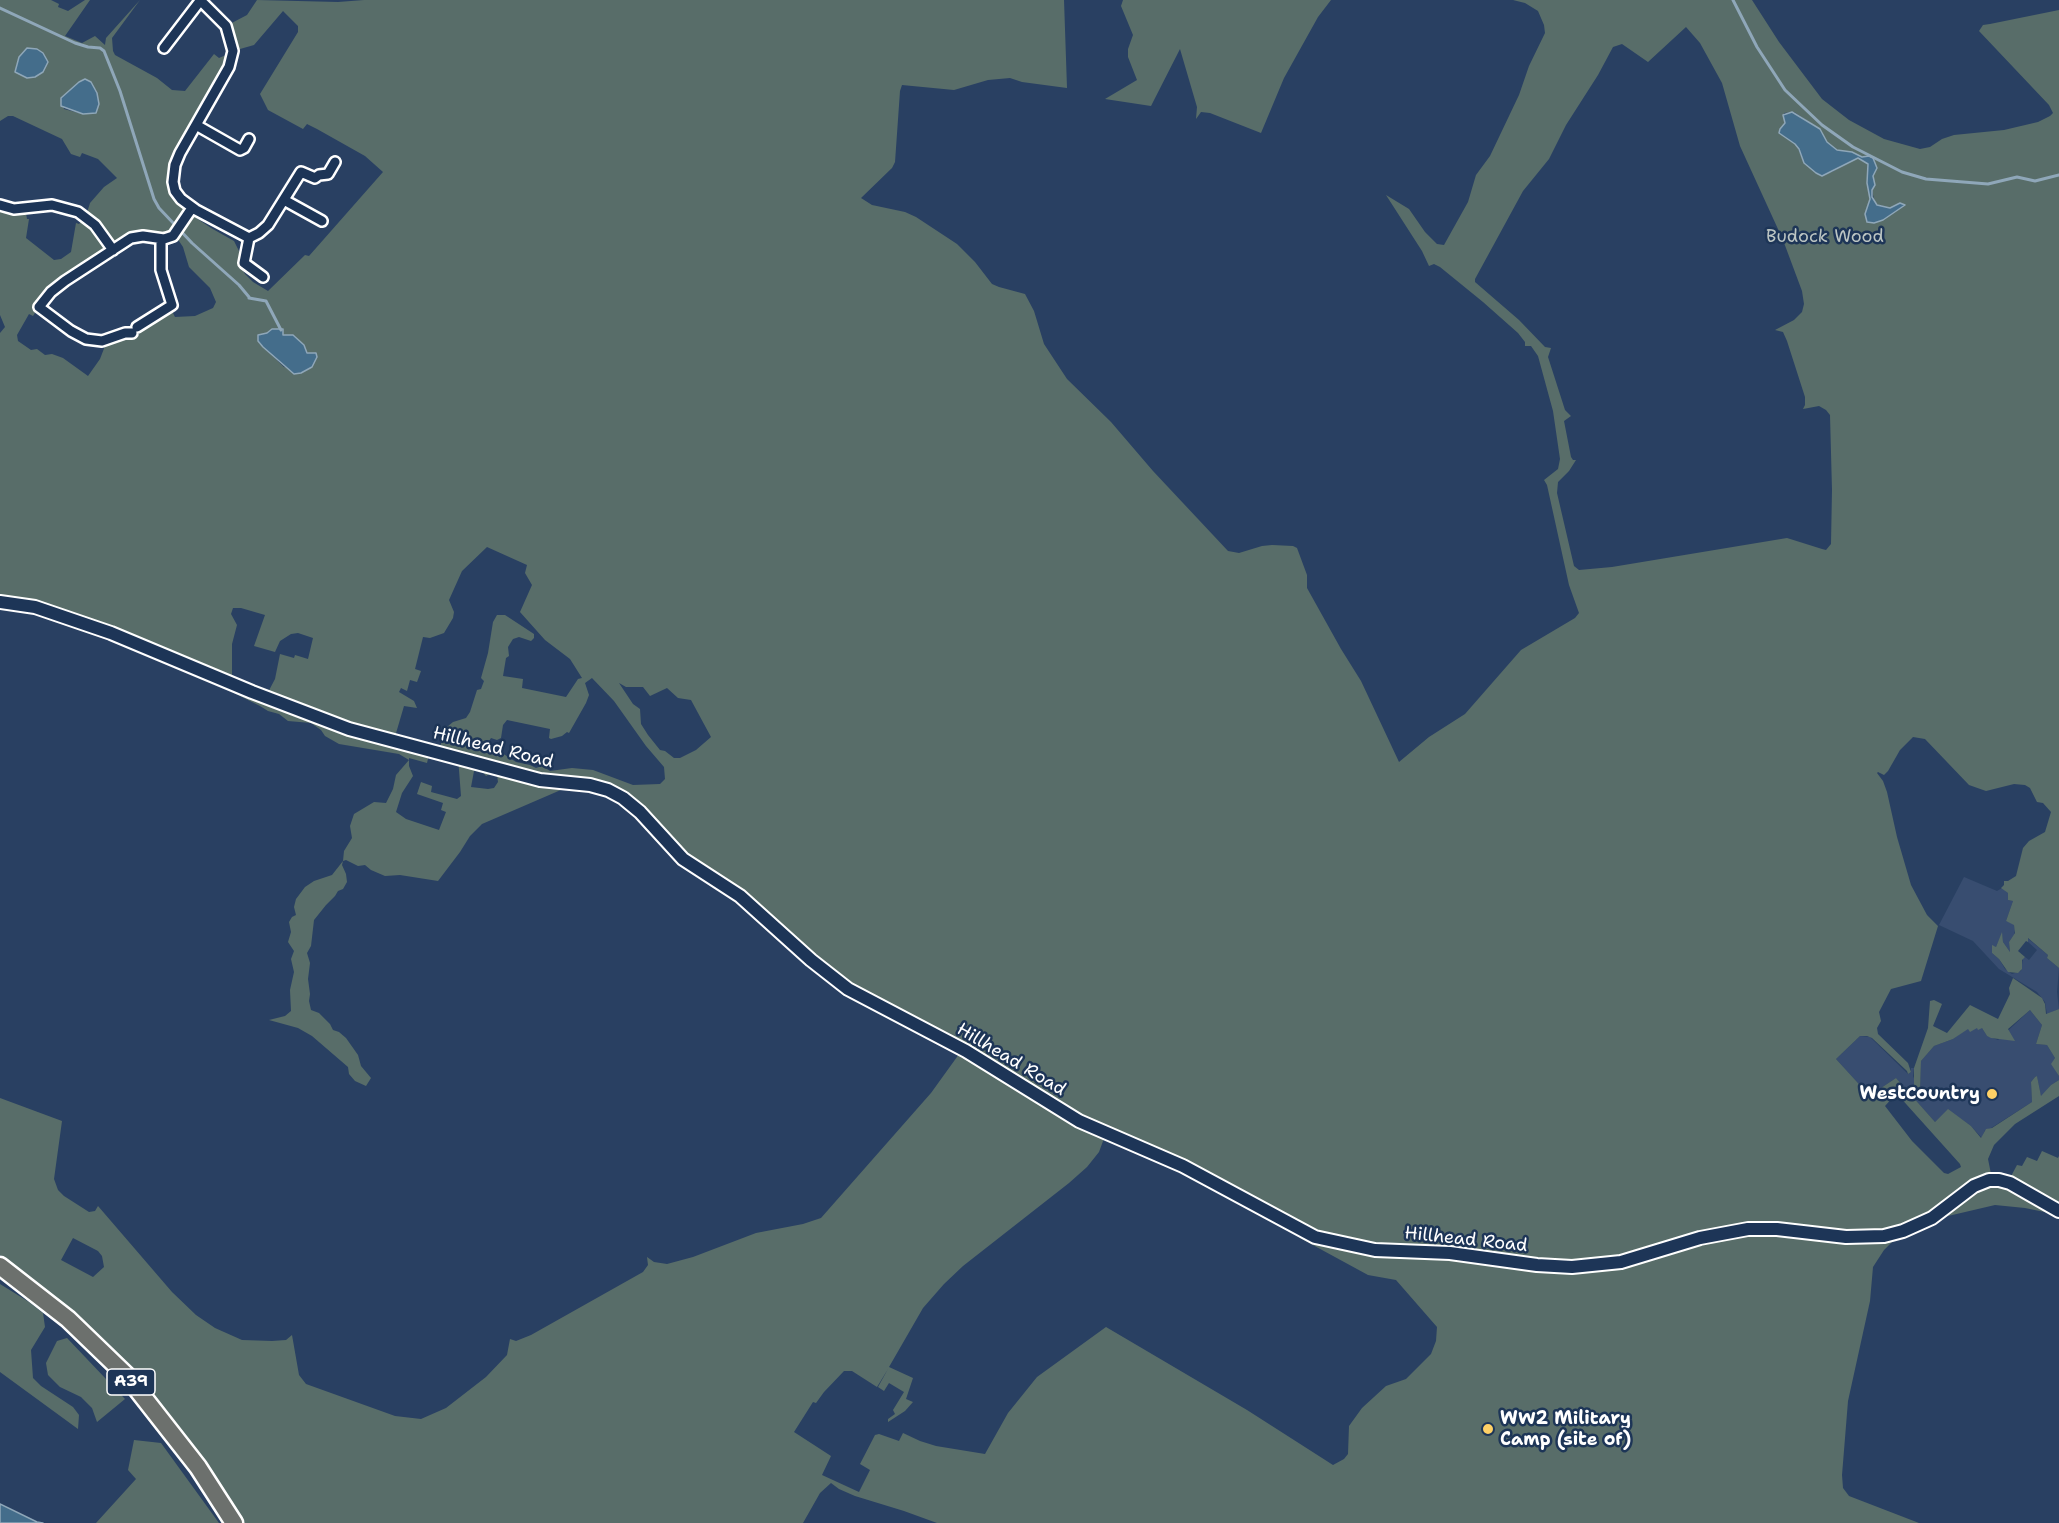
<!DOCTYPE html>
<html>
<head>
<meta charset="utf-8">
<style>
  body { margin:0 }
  canvas { display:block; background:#294062 }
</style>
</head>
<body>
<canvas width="2059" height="1523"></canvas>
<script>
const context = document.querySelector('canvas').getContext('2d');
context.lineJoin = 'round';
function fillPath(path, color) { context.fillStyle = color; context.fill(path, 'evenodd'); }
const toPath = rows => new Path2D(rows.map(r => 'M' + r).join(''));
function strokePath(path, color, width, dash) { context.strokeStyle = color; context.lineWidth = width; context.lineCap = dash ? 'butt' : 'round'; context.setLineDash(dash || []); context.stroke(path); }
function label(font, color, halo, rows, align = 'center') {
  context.font = font + ' "Shantell Sans",sans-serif'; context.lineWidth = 5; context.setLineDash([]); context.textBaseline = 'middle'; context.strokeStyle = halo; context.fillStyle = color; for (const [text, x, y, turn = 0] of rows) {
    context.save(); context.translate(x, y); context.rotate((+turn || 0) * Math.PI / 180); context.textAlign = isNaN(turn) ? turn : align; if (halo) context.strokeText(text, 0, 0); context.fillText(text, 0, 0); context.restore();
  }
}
const built = toPath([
  [1964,877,1997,891,2002,888,2008,893,2008,900,2013,901,2006,921,2014,924,2015,929,2014,935,2009,942,2010,952,2003,942,2002,934,1996,947,1992,946,1992,953,1999,959,2005,969,2012,974,2021,971,2023,958,2025,957,2029,960,2037,950,2028,942,2026,937,2048,955,2047,958,2059,968,2057,992,2059,1009,2047,1014,2045,1002,2037,992,1999,969,1973,941,1939,925],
  [2030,1010,2042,1025,2036,1044,2047,1045,2055,1058,2052,1064,2059,1076,2059,1080,2051,1085,2041,1097,2037,1076,2035,1077,2031,1082,2032,1102,1991,1128,1985,1130,1982,1138,1971,1126,1948,1110,1935,1122,1896,1078,1872,1094,1868,1094,1836,1059,1860,1036,1870,1037,1908,1074,1911,1072,1911,1068,1914,1068,1913,1076,1920,1093,1921,1061,1934,1046,1953,1039,1968,1028,1982,1028,1987,1036,1998,1040]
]);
const green = toPath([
  [0,0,51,0,59,4,58,7,68,11,85,0,90,0,65,36,82,43,95,36,105,45,106,38,140,0,112,38,113,51,115,55,157,78,172,90,185,91,214,54,219,58,226,55,232,58,173,175,189,213,211,228,234,241,239,251,241,267,245,274,253,282,268,291,305,255,309,256,383,172,365,156,317,129,307,124,303,129,268,110,260,94,298,32,298,26,283,11,254,45,233,51,226,26,247,15,257,0,338,2,364,0,1064,0,1067,88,1022,82,1010,78,988,80,954,90,902,85,900,91,895,162,892,168,861,198,872,205,905,212,916,217,957,244,975,262,992,284,999,287,1025,294,1034,311,1044,344,1067,379,1111,422,1153,471,1228,551,1239,553,1262,546,1272,545,1293,546,1297,548,1307,575,1307,588,1341,649,1361,681,1399,762,1429,737,1465,714,1521,650,1575,618,1579,613,1569,585,1547,485,1544,480,1558,469,1560,459,1553,411,1538,356,1531,346,1525,346,1525,342,1518,333,1483,302,1440,267,1434,264,1429,266,1422,251,1386,195,1409,209,1425,232,1437,244,1444,245,1468,202,1476,175,1490,156,1519,95,1529,66,1545,33,1544,25,1538,11,1525,3,1513,0,1752,0,1779,42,1822,99,1849,120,1884,139,1920,149,1930,147,1942,139,1954,135,2004,130,2038,122,2050,116,2053,113,2049,105,1979,31,1983,25,1990,24,2059,10,2059,968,2047,958,2048,955,2028,938,2028,942,2026,941,2018,951,2025,957,2022,960,2022,969,2018,973,2008,972,1999,959,1992,953,1992,945,1996,947,2002,932,2003,942,2010,952,2009,942,2015,933,2014,925,2006,921,2013,901,2008,900,2008,893,2001,888,2004,885,2004,881,2008,881,2016,876,2023,848,2029,841,2045,832,2051,812,2043,803,2037,802,2030,788,2025,785,2014,784,1986,791,1969,785,1925,739,1913,737,1900,750,1888,771,1884,775,1878,772,1877,773,1883,781,1887,792,1897,837,1911,885,1927,915,1938,926,1921,981,1891,989,1879,1012,1881,1021,1877,1028,1878,1034,1908,1063,1911,1072,1908,1074,1907,1071,1872,1038,1867,1036,1860,1036,1836,1059,1868,1094,1872,1094,1896,1078,1935,1122,1948,1109,1971,1126,1981,1138,1986,1129,1992,1128,2032,1102,2031,1082,2035,1077,2037,1076,2041,1096,2051,1085,2059,1080,2059,1096,2015,1124,1994,1145,1988,1159,1992,1179,1898,1236,1884,1250,1873,1267,1870,1301,1848,1401,1842,1475,1843,1488,1849,1496,1919,1523,937,1523,904,1511,855,1496,839,1489,831,1483,820,1493,803,1523,243,1523,198,1453,140,1382,76,1316,0,1255,0,1098,62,1121,54,1179,58,1190,64,1196,89,1212,95,1211,98,1206,172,1292,196,1315,215,1328,242,1340,272,1341,286,1340,292,1335,299,1375,306,1384,395,1416,421,1419,446,1408,486,1377,507,1355,510,1339,516,1341,531,1335,643,1272,648,1265,647,1257,654,1262,667,1264,693,1257,756,1233,803,1224,821,1218,931,1093,962,1050,856,993,697,868,633,806,577,783,482,824,470,836,460,852,438,881,400,875,385,876,371,870,365,865,358,866,346,860,343,861,342,865,346,874,347,882,343,889,338,891,335,896,326,905,314,920,311,946,307,953,310,963,308,979,310,994,309,1001,311,1010,319,1013,330,1024,333,1030,339,1032,346,1038,358,1055,361,1066,371,1078,366,1086,355,1081,349,1074,348,1067,312,1036,298,1028,269,1020,285,1016,291,1011,290,990,294,972,291,959,294,951,288,942,291,932,289,922,292,917,296,915,294,907,296,899,305,887,314,881,332,875,343,861,344,851,352,838,350,826,354,814,374,802,386,803,393,789,396,775,409,760,399,754,339,744,325,736,321,730,311,723,288,721,279,714,268,711,260,706,234,693,231,691,231,685,185,664,0,602,0,333,5,327,0,315,0,205,25,207,27,219,29,219,26,238,54,260,61,259,71,252,76,223,79,224,86,216,90,203,104,187,117,178,98,159,82,153,80,157,71,154,62,139,13,116,8,116,0,121],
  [1686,27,1700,43,1722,83,1740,146,1783,240,1802,291,1804,304,1802,312,1794,320,1775,330,1783,332,1787,341,1805,397,1805,405,1803,409,1819,406,1826,410,1830,415,1832,490,1831,544,1826,550,1822,549,1787,538,1612,567,1579,570,1574,566,1557,493,1558,482,1569,471,1576,460,1573,460,1571,457,1564,421,1571,416,1565,410,1548,357,1551,348,1545,347,1519,320,1475,282,1475,279,1523,191,1549,159,1566,125,1598,75,1613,47,1622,44,1648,62],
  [37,49,43,53,24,77,16,67,19,57,25,50],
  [82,80,96,90,99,104,96,113,83,114,64,109,61,98],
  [1794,112,1820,129,1827,142,1837,150,1851,152,1862,157,1869,156,1873,158,1877,168,1873,176,1875,185,1872,190,1875,204,1890,208,1905,205,1897,209,1865,216,1870,199,1867,184,1868,164,1861,159,1856,158,1832,172,1818,174,1815,172,1804,163,1797,146,1788,137,1780,134,1779,130,1785,123,1784,113],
  [143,235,175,235,183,247,189,267,210,288,216,302,213,308,195,316,175,317,172,311,140,332,137,338,128,336,105,346,100,359,88,376,63,358,52,354,45,355,37,349,31,350,18,341,17,335,29,314,33,316,44,299],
  [272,329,281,330,283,335,290,335,296,337,298,342,304,345,304,351,311,354,315,359,303,371,284,367,259,343,260,335,267,333],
  [487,547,527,565,525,573,532,585,520,612,545,640,570,659,582,678,578,679,566,697,522,688,523,679,503,676,506,658,509,656,508,647,513,639,519,637,531,641,534,638,534,634,505,615,497,615,493,622,488,653,481,678,484,681,481,689,477,690,470,712,466,718,453,722,447,727,438,752,458,757,461,796,457,799,431,792,432,786,421,782,417,794,443,803,441,810,446,812,439,830,406,819,396,812,402,793,413,776,409,766,409,758,427,763,430,750,394,740,404,706,417,708,414,701,399,692,401,688,407,691,410,680,417,682,421,671,415,669,423,637,430,638,444,633,453,618,454,612,449,600,462,571],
  [233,608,241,608,265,615,254,646,275,652,280,641,291,634,298,633,313,638,308,659,295,655,294,658,280,654,275,679,265,698,232,685,232,644,237,625,231,614],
  [592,678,614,701,646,746,664,767,665,779,660,784,633,785,593,770,572,768,550,771,542,766,536,768,530,765,516,762,502,753,500,749,495,750,491,747,489,741,491,738,497,740,501,738,503,725,507,720,550,729,549,738,551,739,562,736,567,732,569,733,586,703,589,695,585,683],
  [619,683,626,687,643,687,650,696,667,688,678,698,691,700,711,737,696,750,680,758,674,758,665,751,660,750,648,735,641,724,640,709,633,704],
  [478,769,482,771,486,776,491,773,497,775,498,782,494,788,488,789,471,787,474,771],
  [1898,1095,1960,1164,1961,1167,1948,1174,1944,1173,1912,1141,1885,1106,1894,1096],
  [1106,1133,1286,1223,1300,1238,1368,1275,1396,1280,1437,1327,1436,1341,1431,1354,1406,1379,1386,1386,1362,1408,1349,1426,1348,1454,1344,1459,1333,1465,1247,1410,1106,1327,1037,1377,1008,1413,985,1454,936,1446,920,1441,903,1433,899,1441,879,1434,875,1435,860,1464,870,1470,859,1492,822,1475,831,1456,794,1432,813,1402,816,1403,824,1392,844,1371,852,1371,877,1387,888,1369,878,1387,884,1391,889,1383,904,1392,893,1410,895,1414,888,1419,888,1422,905,1411,913,1402,906,1399,913,1378,889,1367,923,1308,944,1284,963,1266,1069,1183,1087,1167,1099,1152],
  [73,1238,98,1251,102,1256,104,1267,93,1277,61,1260],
  [1123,0,1331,0,1318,17,1284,78,1261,133,1210,113,1201,112,1196,119,1197,107,1180,49,1151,106,1105,99,1137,80,1128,57,1128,49,1133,35,1121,6],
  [2013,978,2042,998,2045,1004,2046,1014,2059,1009,2059,1076,2051,1064,2055,1058,2047,1045,2036,1044,2042,1025,2030,1010,2008,1029,2015,1041,1991,1038,1987,1036,1982,1028,1978,1030,1977,1028,1970,1032,1968,1029,1953,1039,1934,1046,1921,1061,1920,1093,1914,1093,1914,1068,1928,1028,1930,1001,1934,1000,1942,1004,1933,1026,1947,1033,1970,1005,1998,1019,2010,994,2009,988],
  [2042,1151,2058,1158,2059,1156,2059,1210,2008,1182,2017,1165,2022,1166,2027,1157,2037,1161],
  [1993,1181,2059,1215,2025,1208,1995,1205,1931,1220],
  [0,1284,29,1302,43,1313,45,1327,31,1350,33,1378,41,1386,73,1407,79,1415,78,1429,0,1372],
  [67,1338,125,1399,97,1422,92,1408,81,1397,60,1387,48,1375,46,1363,57,1341],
  [134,1440,161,1443,219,1523,96,1523,136,1479,128,1470]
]);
const water = toPath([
  [27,48,37,49,43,53,48,62,43,72,35,77,27,78,15,72,19,57,27,48],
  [85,79,91,82,97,93,99,104,96,113,83,114,61,106,61,98,79,82,85,79],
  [1792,112,1820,129,1827,142,1837,150,1852,152,1862,157,1869,156,1873,158,1877,168,1873,176,1875,185,1872,190,1872,197,1877,205,1890,208,1900,203,1905,205,1883,220,1874,223,1867,222,1865,214,1870,199,1867,183,1868,164,1858,158,1822,176,1816,173,1804,163,1799,149,1795,144,1779,133,1780,129,1785,123,1783,115,1792,112],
  [272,329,283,329,283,335,293,335,304,345,307,353,316,353,317,357,312,367,301,373,294,374,263,347,258,341,258,335,267,333,272,329],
  [0,1504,37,1522,43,1523,0,1523,0,1504]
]);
const stream = toPath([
  [1733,0,1757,47,1785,90,1822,125,1853,147,1902,172,1926,179,1988,184,2017,177,2035,181,2059,175],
  [0,8,75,43,88,47,100,48,104,51,120,91,154,199,159,208,192,243,239,285,249,297],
  [249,298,266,301,281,330]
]);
const minor = toPath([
  [200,0,226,26,233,51,229,67,180,153,175,165,173,182,175,191,181,199,196,210,249,238,259,233,268,225,301,172,315,178,319,175,328,174,335,162],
  [164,48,200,1],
  [196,125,240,150,244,148,249,139],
  [284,200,322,221],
  [0,205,14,209,52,205,78,212,95,225,113,250],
  [249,238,244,263,263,277],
  [137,327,172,305,161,270,161,239],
  [132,333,125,333,102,341,86,339,71,331,39,307,51,292,65,281,131,238,143,236,164,239,173,236,192,208]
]);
const tertiary = toPath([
  [0,602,35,607,111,633,252,692,349,729,540,780,590,785,608,790,623,798,640,812,683,859,740,896,811,960,848,989,966,1051,1079,1121,1183,1166,1315,1237,1375,1250,1450,1253,1537,1265,1572,1267,1621,1262,1700,1238,1748,1229,1777,1229,1846,1237,1884,1236,1903,1231,1932,1218,1974,1186,1989,1180,1999,1180,2010,1183,2059,1211]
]);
const trunk = toPath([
  [0,1266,68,1319,126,1375,198,1467,234,1523]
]);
const markers = [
  [1992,1094,6,"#ffd166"],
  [1488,1429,6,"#ffd166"]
];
const shields = [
  [131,1382,48]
];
const shieldNames = [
  ["A39",131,1382]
];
const parkNames = [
  ["Budock Wood",1825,237]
];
const streetNames = [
  ["Hillhead Road",493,748,14],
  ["Hillhead Road",1011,1060,31],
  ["Hillhead Road",1466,1240,6]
];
const poiNames = [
  ["WestCountry",1980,1094],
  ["WW2 Military",1500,1419,"left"],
  ["Camp (site of)",1500,1440,"left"]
];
fillPath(built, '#384d70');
fillPath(green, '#586d69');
fillPath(water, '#446d8b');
strokePath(water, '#8fa7b9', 1.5);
strokePath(stream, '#8fa7b9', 3);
strokePath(minor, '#fff', 14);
strokePath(tertiary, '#fff', 16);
strokePath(trunk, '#fff', 21);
strokePath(minor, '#1d3557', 9);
strokePath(tertiary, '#1d3557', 12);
strokePath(trunk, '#6c706d', 16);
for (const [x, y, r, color] of markers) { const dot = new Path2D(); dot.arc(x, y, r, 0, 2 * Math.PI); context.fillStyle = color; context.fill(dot); strokePath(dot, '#1d3557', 2); }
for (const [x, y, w] of shields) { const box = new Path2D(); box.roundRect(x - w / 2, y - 13, w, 26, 4.5); context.fillStyle = '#1d3557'; context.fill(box); strokePath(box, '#fff', 1.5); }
label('bold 16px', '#fff', null, shieldNames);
label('18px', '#bcc5c3', '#1d3557', parkNames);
label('18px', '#fff', '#1d3557', streetNames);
label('bold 18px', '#fff', '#1d3557', poiNames, 'right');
</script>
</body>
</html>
